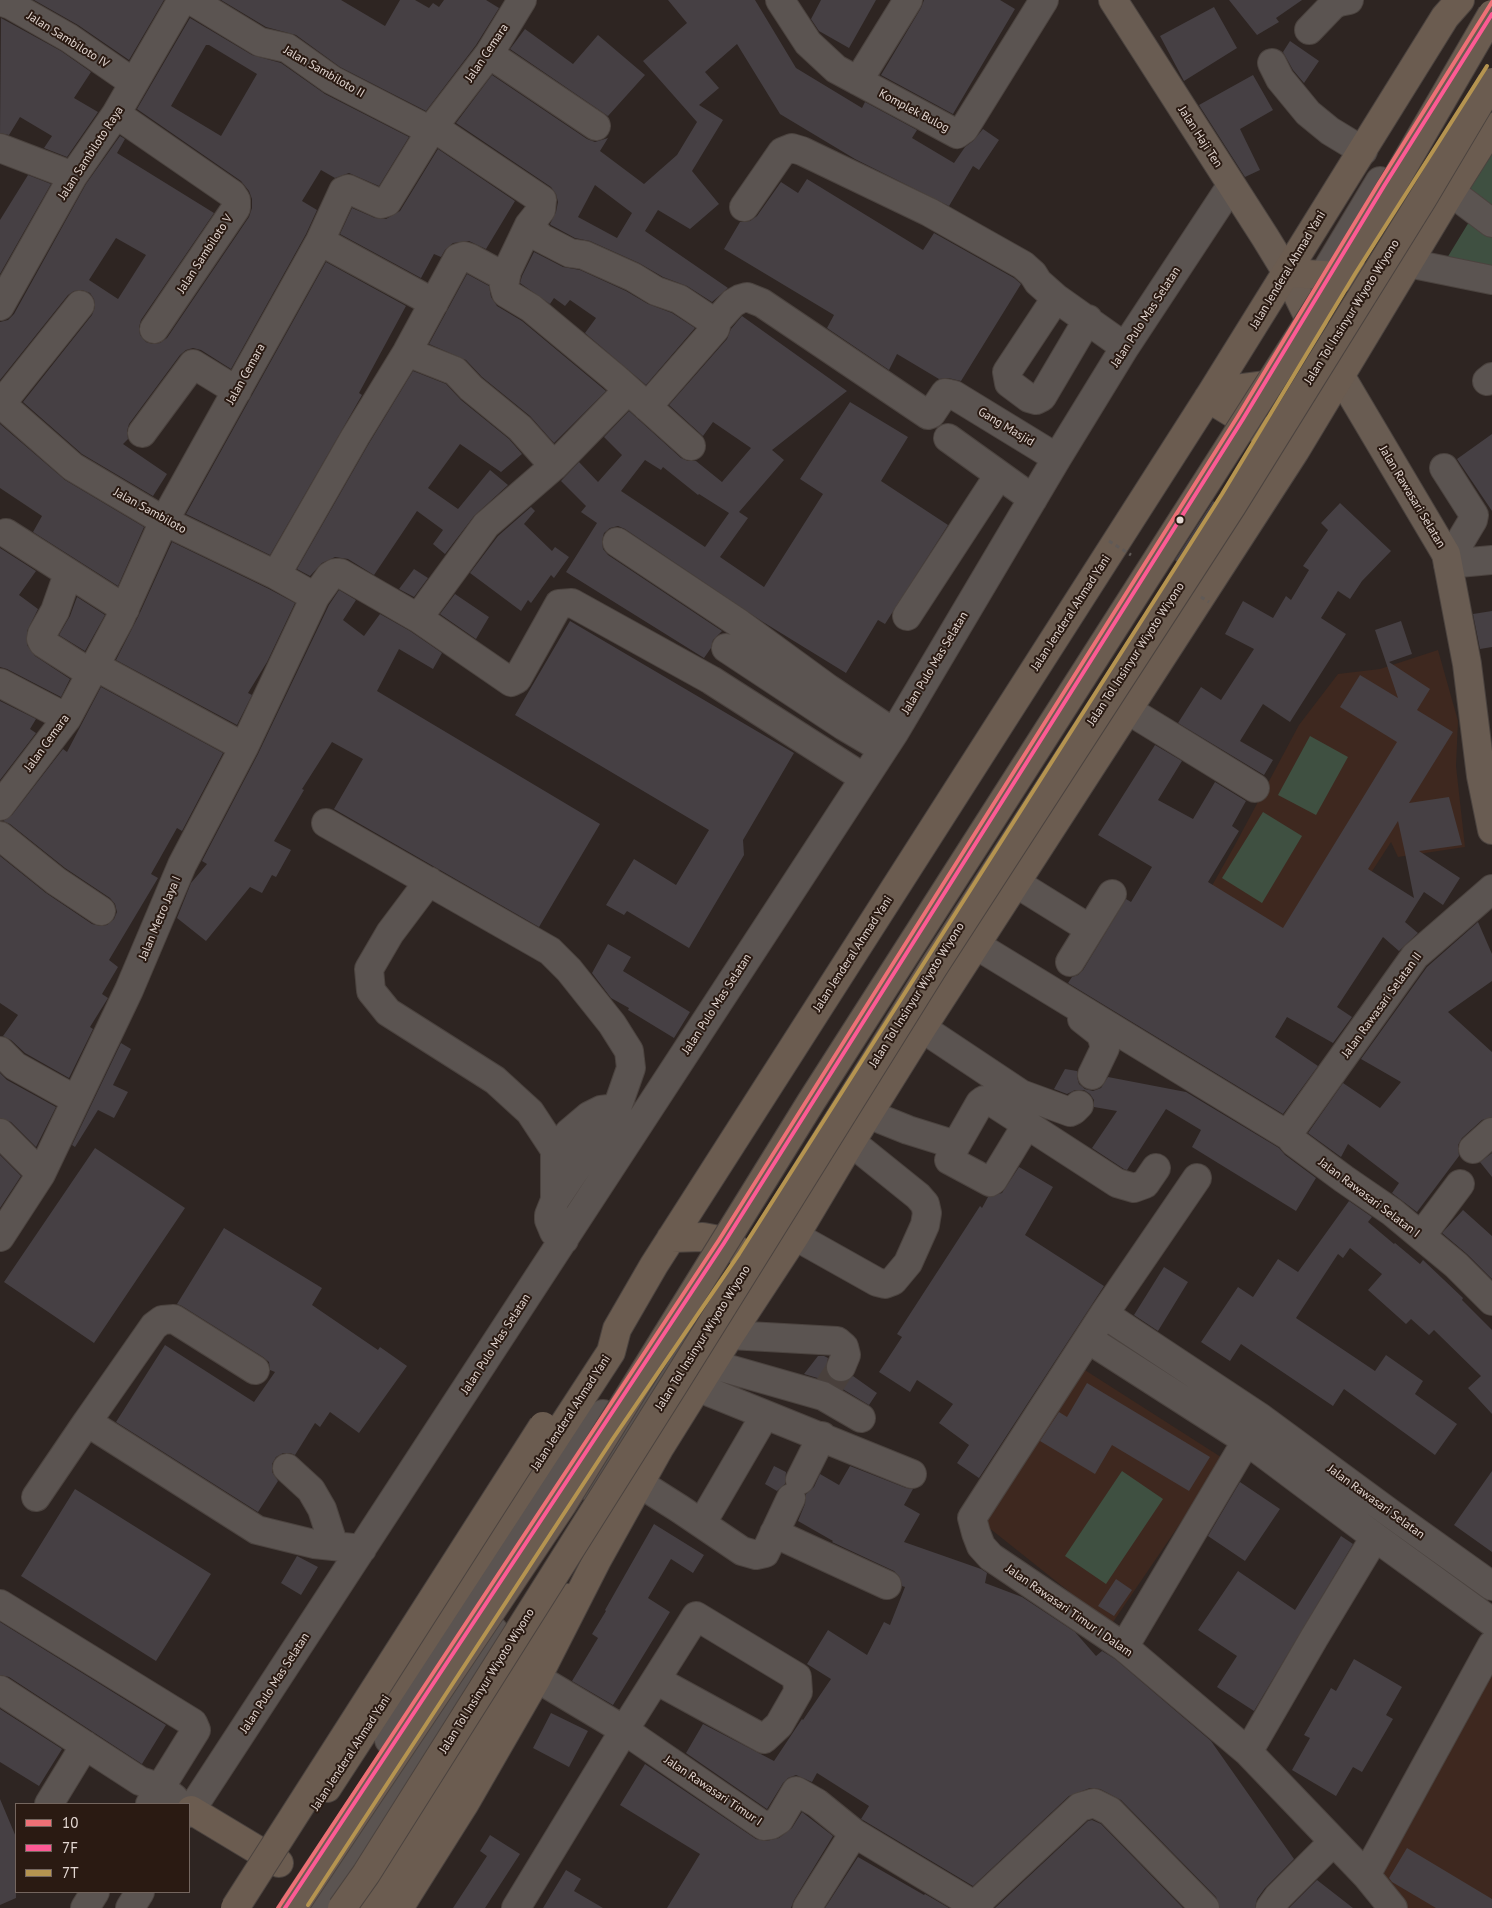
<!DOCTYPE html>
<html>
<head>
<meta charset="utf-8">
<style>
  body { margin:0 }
  #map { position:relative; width:1492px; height:1908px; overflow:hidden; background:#2e2522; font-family:"PT Sans",sans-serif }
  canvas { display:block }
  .legend { position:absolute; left:15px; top:1803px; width:175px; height:90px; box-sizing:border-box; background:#2a1a12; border:1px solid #74665f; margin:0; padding:6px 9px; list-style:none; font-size:15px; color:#e3d7d2 }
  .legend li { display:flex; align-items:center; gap:10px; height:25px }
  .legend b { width:25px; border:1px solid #74665f }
</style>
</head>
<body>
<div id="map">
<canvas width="1492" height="1908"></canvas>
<ul class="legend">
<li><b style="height:6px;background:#ee7076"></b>10</li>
<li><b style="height:6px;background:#fd5a94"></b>7F</li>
<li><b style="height:6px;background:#b59450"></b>7T</li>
</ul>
</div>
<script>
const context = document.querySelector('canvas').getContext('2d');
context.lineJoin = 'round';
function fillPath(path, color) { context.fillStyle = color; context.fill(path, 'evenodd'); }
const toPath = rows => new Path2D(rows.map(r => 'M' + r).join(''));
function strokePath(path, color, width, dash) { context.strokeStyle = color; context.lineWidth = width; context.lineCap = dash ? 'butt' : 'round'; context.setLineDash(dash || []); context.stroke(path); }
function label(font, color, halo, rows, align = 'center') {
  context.font = font + ' "PT Sans",sans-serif'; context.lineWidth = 4; context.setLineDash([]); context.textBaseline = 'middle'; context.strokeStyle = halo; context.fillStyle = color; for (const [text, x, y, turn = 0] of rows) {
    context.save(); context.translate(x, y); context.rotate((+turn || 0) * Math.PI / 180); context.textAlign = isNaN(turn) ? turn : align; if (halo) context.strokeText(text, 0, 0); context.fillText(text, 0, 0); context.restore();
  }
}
const built = toPath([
  [1438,650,1458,721,1456,766,1465,847,1398,857,1391,842,1297,987,1186,932,1236,843,1299,725,1338,674,1380,669],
  [1077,1365,1224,1459,1111,1625,983,1523],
  [1486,1674,1492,1677,1492,1908,1403,1908,1379,1876]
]);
const green = toPath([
  [1492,127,1492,217,1451,192],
  [1472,217,1492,233,1492,272,1444,263],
  [1310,736,1348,757,1316,815,1278,795],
  [1263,812,1302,836,1262,903,1222,878],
  [1122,1471,1163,1499,1106,1584,1065,1556]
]);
const building = toPath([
  [34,0,164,0,129,60,78,25],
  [221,0,341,0,385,26,400,0,415,0,429,8,433,3,439,7,444,0,486,0,499,8,476,45,426,111,340,67,296,35,266,27],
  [668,0,755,0,796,68,862,108,865,102,917,130,912,138,954,163,965,147,973,141,983,129,999,140,979,170,973,166,949,206,855,159,780,114,737,44,705,72,719,88,699,105,723,120,692,171,719,204,690,229,658,210,645,231,728,288,712,302,687,286,663,277,639,263,590,241,575,238,551,225,550,224,556,212,558,202,556,194,551,187,456,123,492,75,587,139,595,142,608,138,600,151,644,184,677,155,697,122,643,61,687,23],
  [595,185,632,213,617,238,578,217],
  [821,0,876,0,849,48,819,31,811,19],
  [924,0,1000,0,1015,9,953,114,881,75,921,8],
  [1229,0,1302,0,1276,18,1279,22,1257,35],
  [1214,7,1237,48,1184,81,1160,36],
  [1,18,61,51,91,72,74,98,98,112,67,157,44,148,52,136,20,117,9,135,0,133],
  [190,18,252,55,281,63,325,94,409,137,379,186,349,173,335,178,321,170,302,201,317,210,306,234,231,369,201,350,193,348,186,350,180,355,129,424,127,431,128,439,123,444,167,474,153,496,82,454,23,402,92,315,95,307,94,299,90,293,82,290,74,291,68,295,0,380,0,322,8,320,14,314,86,184,120,136,125,139,117,153,214,213,141,320,139,327,140,335,146,342,152,344,160,343,167,338,249,217,252,208,252,199,249,191,241,181,137,109],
  [206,45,209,45,257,74,221,136,171,106],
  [116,238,146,255,118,299,89,280],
  [525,29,573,64,598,35,645,75,608,116,510,49],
  [1290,41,1319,61,1304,83,1293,70,1283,52],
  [1253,75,1273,110,1240,129,1260,170,1245,177,1199,105],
  [438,149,515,201,486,249,469,241,453,243,445,250,441,257,434,254,421,278,340,234,352,208,375,218,386,219,400,211],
  [28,175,51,184,0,274,0,220],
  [807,179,923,250,934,233,1014,278,1021,284,961,381,948,378,939,379,897,354,889,370,827,328,834,315,724,249,740,222,750,221,757,216,781,182,798,193],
  [534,252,563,267,580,270,626,291,648,304,672,313,695,328,646,385,585,333,596,318,570,300,565,306,554,298,550,304,520,283,522,276],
  [326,262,406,306,359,393,362,395,270,555,186,514],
  [467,274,489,286,491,297,497,306,522,321,606,391,554,443,530,416,482,377,466,360,429,344],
  [742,316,847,391,772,450,784,460,739,512,748,518,720,557,764,587,823,494,800,479,850,402,908,437,881,481,948,525,885,624,878,620,846,673,763,622,625,529,618,526,610,528,604,533,602,541,603,549,608,555,722,631,713,640,711,648,704,658,566,572,597,523,581,512,586,506,561,481,579,462,598,482,622,455,604,437,629,411,681,458,688,461,696,461,722,482,751,448,713,422,703,436,669,405,727,339,731,329],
  [645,460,661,470,663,467,698,495,699,494,729,513,705,547,621,491],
  [413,371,446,384,461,400,509,439,522,454,501,472,460,444,428,488,458,509,490,470,508,485,474,516,445,554,433,544,443,530,417,511,374,575,348,559,335,557,322,563,310,576,297,569,368,445],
  [0,424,65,480,144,527,118,586,33,532,42,516,0,488],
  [1492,434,1492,511,1457,459],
  [1213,501,1216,503,1177,562,1175,560],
  [1340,503,1391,551,1362,581,1350,599,1338,591,1321,618,1346,634,1290,722,1263,704,1240,741,1273,760,1264,775,1178,723,1201,687,1221,700,1254,649,1225,634,1243,601,1273,618,1286,596,1291,600,1309,570,1303,566,1328,530,1321,523],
  [531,507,535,511,524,524,552,551,555,547,569,557,554,578,551,575,531,603,528,600,521,611,470,573,498,536],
  [172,542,269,589,295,603,267,662,248,693,252,695,237,725,116,660,138,617],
  [0,548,36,571,19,595,38,609,27,631,27,645,35,656,70,679,61,697,7,669,0,667],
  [414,569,428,578,414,597,399,589],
  [339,590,356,600,343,620,364,636,380,614,410,631,442,653,433,669,399,649,377,691,600,824,539,927,334,809,363,759,332,742,302,789,304,790,274,841,291,850,276,877,272,875,262,893,250,887,206,941,177,918,191,883,207,864,202,861,258,754,329,605],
  [455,594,489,617,476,639,440,614],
  [77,597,105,615,85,651,59,635,70,616],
  [1492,611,1492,647,1480,649,1473,614],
  [570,621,794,753,743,840,744,855,689,948,627,911,624,915,606,905,634,859,676,885,709,830,515,715],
  [1401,621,1412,654,1389,662,1430,689,1417,710,1453,732,1409,803,1449,797,1462,845,1419,851,1460,878,1443,905,1424,892,1405,922,1418,933,1399,951,1383,937,1337,1007,1352,1017,1333,1043,1287,1017,1275,1037,1318,1066,1283,1114,1068,983,1072,977,1078,975,1083,970,1126,899,1131,902,1152,867,1098,835,1155,745,1182,761,1158,800,1193,819,1215,782,1246,801,1232,826,1239,831,1208,882,1283,928,1397,742,1340,707,1360,675,1398,698,1375,630],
  [1398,821,1405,853,1414,898,1368,869],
  [101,687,223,753,182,831,177,828,151,874,158,878,109,960,118,967,102,994,108,998,90,1027,93,1029,69,1078,25,1053,11,1040,3,1036,18,1015,0,1003,0,856,46,893,92,924,100,926,107,925,114,919,117,912,115,904,110,898,65,868,10,824,3,821,12,815,63,749,67,752],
  [0,701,36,719,30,729,36,733,0,780],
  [1478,922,1492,954,1492,981,1448,1012,1492,1052,1492,1117,1482,1120,1462,1138,1458,1145,1459,1156,1417,1212,1392,1193,1399,1183,1348,1144,1341,1157,1308,1133,1343,1083,1380,1108,1401,1082,1361,1059,1427,967],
  [608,944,631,957,623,971,690,1012,674,1038,628,1010,629,1008,611,998,592,973],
  [121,1043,131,1049,113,1085,128,1092,114,1118,98,1110,75,1147,72,1145],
  [1065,1069,1077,1071,1077,1077,1079,1084,1085,1089,1093,1091,1101,1088,1108,1077,1186,1092,1279,1148,1285,1155,1316,1178,1296,1211,1192,1147,1201,1130,1166,1109,1127,1170,1124,1169,1092,1148,1117,1111,1094,1107,1094,1100,1090,1094,1084,1090,1075,1090,1067,1094,1054,1089],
  [0,1073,7,1080,56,1107,36,1147,11,1122,0,1118],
  [95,1148,185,1208,94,1343,4,1282],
  [1492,1153,1492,1177,1480,1162],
  [0,1155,21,1176,0,1208],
  [1019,1167,1053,1187,1025,1235,1104,1286,979,1478,957,1463,969,1445,939,1423,953,1404,917,1380,910,1392,879,1372,902,1337,897,1334,980,1206,982,1208,988,1197,1002,1193],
  [1349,1201,1372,1217,1368,1222,1394,1244,1395,1243,1420,1264,1423,1260,1463,1298,1462,1300,1492,1330,1492,1414,1468,1388,1481,1376,1434,1330,1429,1335,1411,1319,1406,1324,1368,1290,1382,1274,1350,1248,1343,1258,1338,1254,1296,1318,1375,1371,1386,1355,1423,1381,1415,1394,1457,1424,1435,1455,1344,1389,1333,1406,1241,1344,1230,1361,1201,1342,1238,1287,1253,1297,1278,1259,1298,1272],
  [1463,1210,1492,1236,1492,1279,1467,1254,1442,1233],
  [224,1228,322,1288,312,1305,378,1350,380,1347,407,1366,359,1433,330,1412,320,1427,315,1423,295,1455,290,1453,283,1453,276,1457,272,1464,272,1472,278,1481,258,1512,116,1422,165,1345,254,1402,275,1372,270,1370,269,1362,263,1357,182,1306,177,1304],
  [1164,1267,1188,1282,1158,1331,1134,1315],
  [818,1356,824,1356,828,1358,826,1369,829,1377,835,1381,843,1382,853,1376,877,1393,869,1405,831,1382,804,1374],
  [1087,1383,1210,1457,1189,1491,1112,1445,1095,1474,1040,1441,1059,1412,1067,1417],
  [774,1466,786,1472,785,1484,777,1491,765,1484],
  [850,1466,906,1488,913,1489,904,1505,920,1514,904,1542,981,1569,987,1573,985,1583,1022,1597,1075,1632,1096,1656,1102,1651,1115,1659,1211,1741,1294,1859,1265,1888,1257,1899,1255,1908,1220,1908,1216,1897,1121,1800,1100,1789,1090,1788,1069,1796,973,1886,863,1820,861,1819,869,1806,817,1773,812,1782,796,1775,788,1778,783,1783,767,1809,686,1753,703,1724,774,1761,802,1719,803,1720,831,1679,807,1664,828,1630,867,1655,884,1622,890,1625,905,1587,902,1586,899,1576,894,1571,832,1542,833,1541,798,1521,805,1504,806,1494,814,1487,820,1474,839,1485],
  [1492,1471,1492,1552,1454,1525],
  [1240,1482,1280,1509,1245,1561,1208,1536],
  [75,1489,211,1574,156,1661,21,1576],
  [654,1524,704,1555,693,1573,671,1559,648,1598,670,1612,613,1705,572,1681,598,1638,592,1634,606,1611,605,1610],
  [1341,1536,1353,1544,1254,1711,1217,1687,1237,1656,1198,1630,1238,1571,1295,1610],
  [297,1556,318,1567,301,1595,281,1583],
  [1116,1579,1132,1590,1114,1616,1098,1606],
  [0,1622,166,1725,142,1764,9,1677,0,1675],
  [1354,1659,1402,1687,1386,1715,1393,1719,1362,1772,1353,1767,1336,1796,1292,1770,1310,1738,1304,1735,1331,1688,1336,1691],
  [0,1709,62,1749,39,1786,0,1762],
  [551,1713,588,1731,569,1767,533,1748],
  [645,1764,756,1839,766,1841,779,1838,792,1828,802,1812,833,1836,794,1900,791,1908,667,1908,700,1854,620,1805],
  [0,1799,16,1837,16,1898,0,1905],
  [1092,1820,1101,1824,1183,1908,995,1908,1088,1821],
  [490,1835,520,1854,485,1908,453,1908,487,1856,480,1851],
  [1407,1848,1492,1899,1492,1908,1436,1908,1392,1882,1389,1878],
  [858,1857,924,1895,925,1894,949,1908,825,1908],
  [566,1870,581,1879,574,1891,603,1908,543,1908],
  [1317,1880,1353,1908,1289,1908]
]);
const minorTunnel = toPath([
  [826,1391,841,1367]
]);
const minor = toPath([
  [191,0,260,42,287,48,332,80,431,131],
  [780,0,808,43,836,69,957,134,964,129,1044,0],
  [0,1,11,5,69,38,134,83],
  [1309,30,1333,5,1339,2,1349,0],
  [489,54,596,126],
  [1272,63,1280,79,1308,113,1330,131,1363,151],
  [858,81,908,0],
  [116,114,232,194,236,200,236,208,154,329],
  [433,127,542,200,541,210,529,225,507,271,504,286,506,293,531,308,614,377,691,446],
  [0,148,73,176],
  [1451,192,1492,223],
  [744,207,782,152,792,148,802,151,929,212,1023,265,1033,274,1038,282,1056,298,1125,347],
  [529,225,541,238,570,253,584,255,633,277,656,291,679,299,715,323,716,326,715,329,647,407],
  [320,241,434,303],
  [1408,263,1492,280],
  [1317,286,1380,181],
  [1056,298,1007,372,1009,383,1029,398,1036,400,1042,397,1088,319],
  [0,306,73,176,116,114,182,0],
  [715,323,733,303,740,299,747,297,762,303,928,415,931,414,945,393,954,395,1057,458],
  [407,352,455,371,471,388,520,428,554,466],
  [1487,381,1492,377],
  [0,403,73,467,164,521,276,575,315,597],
  [1,404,80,305],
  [142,433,193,364,237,391],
  [948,438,1033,499],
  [1444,468,1474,515,1473,520,1458,545,1446,554],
  [6,533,125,609],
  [617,542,740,624,829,689,894,733],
  [1448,564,1492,560],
  [68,574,55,611,42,634,41,639,43,643,90,673],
  [276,575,355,437,407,352,458,258,464,256,470,258,505,277],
  [907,616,999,475],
  [418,618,486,525,554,466,628,390],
  [726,648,844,726,883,749],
  [95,666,244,747],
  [0,683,67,718],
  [1128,710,1255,788],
  [0,806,67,718,119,621,164,521,320,241,343,191,348,189,381,204,387,202,433,127,489,54,522,0],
  [326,823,550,951,569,970,612,1024,629,1051,631,1068,617,1108,555,1200],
  [0,836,56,881,101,911],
  [429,881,390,933,369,969,371,991,388,1012,495,1080,530,1112,555,1150,555,1200,549,1215,549,1220,554,1232,564,1240],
  [1016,883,1090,929],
  [976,945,1289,1136,1294,1142,1344,1179,1392,1212,1456,1265,1492,1301],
  [1070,962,1112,894],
  [1082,1019,1101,1034,1105,1048,1092,1075],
  [922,1028,1021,1094,1070,1112,1074,1110,1079,1105],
  [0,1051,15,1066,76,1100],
  [868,1114,908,1130,956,1145,980,1103,984,1100,992,1102,1117,1183,1134,1188,1145,1184,1156,1168],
  [0,1133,41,1174],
  [1289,1136,1291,1130,1415,956,1492,889],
  [956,1145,949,1160,990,1182,993,1180,1027,1124],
  [1473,1149,1492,1132],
  [555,1150,569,1133,589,1116,601,1110,617,1108],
  [1197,1178,1104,1314,972,1518,976,1533,981,1546,991,1557,1124,1647,1248,1752,1366,1875,1393,1908],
  [795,1236,877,1282,885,1284,893,1281,908,1263,925,1225,927,1213,925,1204,918,1196,851,1142],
  [1421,1236,1460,1184],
  [0,1237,41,1174,129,990,182,865,244,747,315,597,330,576,335,573,340,573,418,618,511,682,517,679,559,604,572,603,711,680,864,778],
  [1104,1314,1261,1418,1390,1513,1492,1586],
  [730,1335,837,1341,844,1347,846,1355,841,1367],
  [1088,1339,1247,1441,1375,1537,1492,1622],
  [711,1364,823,1396,861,1418],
  [255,1370,174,1319,162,1320,154,1326,87,1422,257,1530,314,1544,362,1549],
  [697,1387,912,1474],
  [287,1468,311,1490,322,1509,334,1546],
  [800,1480,822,1436],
  [639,1483,680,1509,742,1551,756,1555,765,1553,791,1498],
  [589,1486,692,1333],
  [36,1497,87,1422],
  [702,1523,765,1415],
  [774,1533,887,1585],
  [0,1604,193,1723,196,1730,150,1804],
  [1124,1647,1256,1425],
  [537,1678,624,1730,764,1826,771,1825,779,1820,796,1791,817,1803,854,1833,979,1908],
  [0,1690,140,1781,161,1788,174,1798],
  [389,1740,603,1414],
  [1248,1752,1314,1638,1375,1537],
  [49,1804,85,1745],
  [189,1813,894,733,1057,458,1125,347,1231,186],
  [1366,1875,1492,1645],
  [975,1905,1080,1807,1094,1803,1110,1811,1205,1908],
  [85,1908,95,1892],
  [130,1908,140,1892],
  [313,1908,494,1631],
  [516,1908,631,1719,696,1616,797,1677,798,1692,779,1725,764,1739,656,1680],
  [807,1908,854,1833],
  [1270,1908,1278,1897,1333,1842]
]);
const major = toPath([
  [1113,0,1265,237,1287,273,1321,343,1446,554,1467,664,1481,776,1492,830]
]);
const highway = toPath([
  [1287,273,1360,277,1395,283],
  [1212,392,1329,377],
  [1208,398,1293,450],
  [671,1238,703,1237,719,1240,731,1245,740,1252,749,1264,760,1285],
  [327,1788,611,1352,617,1329,654,1265,1212,392,1445,17,1460,0],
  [191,1810,279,1863],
  [373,1908,403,1863,536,1632,568,1598],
  [399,1908,465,1803,537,1678,597,1560,660,1447,730,1335,795,1236,851,1142,922,1028,1295,451,1451,192,1492,127]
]);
const pathBridge = toPath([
  [1109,541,1131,555],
  [1201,597,1209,602]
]);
const highwayBridge = toPath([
  [235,1908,543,1426],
  [293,1908,562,1505,811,1102,1356,248,1492,14],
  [342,1908,366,1874,675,1383,933,968,1232,506,1423,198,1492,82]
]);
const bus1 = toPath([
  [278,1908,719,1240,1238,416,1379,183,1492,2]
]);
const bus2 = toPath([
  [285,1908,724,1243,1243,419,1384,186,1492,14]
]);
const bus3 = toPath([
  [308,1905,612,1440,739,1254,1222,494,1355,274,1487,66]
]);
const markers = [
  [1180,520,4.5,"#e3d7d2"]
];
const streetNames = [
  ["Jalan Sambiloto IV",68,40,32],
  ["Jalan Cemara",487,53,-56],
  ["Jalan Sambiloto II",324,72,30],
  ["Komplek Bulog",914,111,28],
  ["Jalan Haji Ten",1200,137,57],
  ["Jalan Sambiloto Raya",91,153,-57],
  ["Jalan Sambiloto V",205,254,-57],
  ["Jalan Jenderal Ahmad Yani",1288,270,-59],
  ["Jalan Tol Insinyur Wiyoto Wiyono",1352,312,-58],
  ["Jalan Pulo Mas Selatan",1146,317,-57],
  ["Jalan Cemara",246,374,-61],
  ["Gang Masjid",1006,427,31],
  ["Jalan Rawasari Selatan",1412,497,59],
  ["Jalan Sambiloto",150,511,29],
  ["Jalan Jenderal Ahmad Yani",1071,613,-57],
  ["Jalan Tol Insinyur Wiyoto Wiyono",1136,654,-57],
  ["Jalan Pulo Mas Selatan",935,663,-59],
  ["Jalan Cemara",47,743,-54],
  ["Jalan Metro Jaya I",160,918,-67],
  ["Jalan Jenderal Ahmad Yani",853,954,-57],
  ["Jalan Tol Insinyur Wiyoto Wiyono",917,995,-58],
  ["Jalan Pulo Mas Selatan",717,1004,-57],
  ["Jalan Rawasari Selatan II",1382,1005,-54],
  ["Jalan Rawasari Selatan I",1369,1198,37],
  ["Jalan Tol Insinyur Wiyoto Wiyono",703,1338,-58],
  ["Jalan Pulo Mas Selatan",496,1344,-57],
  ["Jalan Jenderal Ahmad Yani",571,1413,-57],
  ["Jalan Rawasari Selatan",1376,1502,36],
  ["Jalan Rawasari Timur I Dalam",1069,1611,35],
  ["Jalan Tol Insinyur Wiyoto Wiyono",487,1681,-58],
  ["Jalan Pulo Mas Selatan",275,1683,-57],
  ["Jalan Jenderal Ahmad Yani",351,1753,-57],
  ["Jalan Rawasari Timur I",713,1791,34]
];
fillPath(built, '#3e281f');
fillPath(green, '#3f5041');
fillPath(building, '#464044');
strokePath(minorTunnel, '#49403c', 28, [28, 14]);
strokePath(minor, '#4b433f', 30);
strokePath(major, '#4b433f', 30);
strokePath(highway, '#4b433f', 30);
strokePath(minor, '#5b5451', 28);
strokePath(major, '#695c52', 28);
strokePath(highway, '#6b5c50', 28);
strokePath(highwayBridge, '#4b433f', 30, []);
strokePath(pathBridge, '#605a57', 3, [4, 4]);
strokePath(highwayBridge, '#6b5c50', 28);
strokePath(bus1, '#ee7076', 4);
strokePath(bus2, '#fd5a94', 4);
strokePath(bus3, '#b59450', 4);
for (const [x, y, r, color] of markers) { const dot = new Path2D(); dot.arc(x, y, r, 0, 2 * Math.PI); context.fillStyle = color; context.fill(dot); strokePath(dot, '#2a1a12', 2); }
label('12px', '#e3d7d2', '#2a1a12', streetNames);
</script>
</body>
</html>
